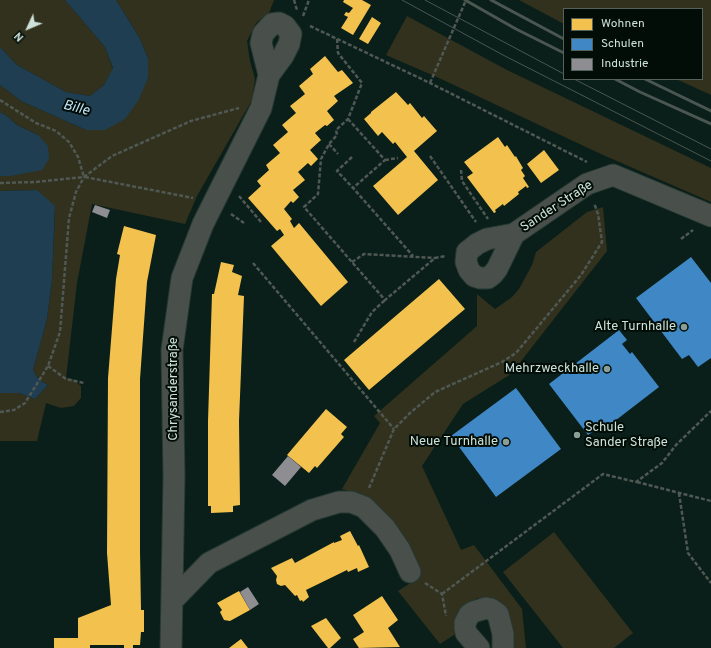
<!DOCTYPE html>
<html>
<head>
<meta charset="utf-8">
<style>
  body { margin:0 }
  #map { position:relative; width:711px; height:648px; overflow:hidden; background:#0a1f19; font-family:Overpass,sans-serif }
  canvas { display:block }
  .legend { position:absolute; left:563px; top:8px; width:140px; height:72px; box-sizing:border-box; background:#020d08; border:1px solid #54625c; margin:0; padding:5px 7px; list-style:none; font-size:12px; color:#cee2da }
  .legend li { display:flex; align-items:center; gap:8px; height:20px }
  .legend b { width:20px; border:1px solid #54625c }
  .north { position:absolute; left:8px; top:8px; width:40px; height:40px; -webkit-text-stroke:3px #020d08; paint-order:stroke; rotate:226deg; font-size:11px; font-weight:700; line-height:16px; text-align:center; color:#cee2da }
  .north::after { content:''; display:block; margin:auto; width:14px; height:18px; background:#cee2da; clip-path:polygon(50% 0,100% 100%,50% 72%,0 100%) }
</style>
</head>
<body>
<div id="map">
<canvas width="711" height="648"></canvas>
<ul class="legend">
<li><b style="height:11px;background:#f2c14e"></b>Wohnen</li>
<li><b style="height:11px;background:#3f88c5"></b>Schulen</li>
<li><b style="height:11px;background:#8d8d92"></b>Industrie</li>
</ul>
<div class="north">N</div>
</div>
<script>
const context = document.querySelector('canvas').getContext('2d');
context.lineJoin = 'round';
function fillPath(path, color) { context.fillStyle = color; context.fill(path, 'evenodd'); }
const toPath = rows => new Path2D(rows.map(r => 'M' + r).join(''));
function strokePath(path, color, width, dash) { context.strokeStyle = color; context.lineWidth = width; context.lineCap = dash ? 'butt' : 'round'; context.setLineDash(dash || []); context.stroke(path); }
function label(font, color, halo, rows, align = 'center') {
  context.font = font + ' Overpass,sans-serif'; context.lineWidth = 4; context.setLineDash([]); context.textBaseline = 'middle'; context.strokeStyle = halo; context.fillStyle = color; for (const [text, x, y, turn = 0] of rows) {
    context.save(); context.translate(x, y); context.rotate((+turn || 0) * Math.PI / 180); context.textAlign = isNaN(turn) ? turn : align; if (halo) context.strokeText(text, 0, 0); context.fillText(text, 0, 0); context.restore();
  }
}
const green = toPath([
  [0,0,65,0,105,47,113,69,104,85,90,96,66,92,17,65,0,47],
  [116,0,274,0,269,13,256,23,247,41,250,61,255,79,252,100,197,196,185,224,92,204,77,283,66,378,73,379,81,386,81,398,74,406,61,408,46,403,37,441,0,441,0,393,19,393,35,399,48,385,39,380,33,370,47,319,52,280,55,210,37,190,0,191,0,176,11,176,38,135,17,125,7,116,0,112,0,85,21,101,86,130,105,130,148,78,148,58,139,37],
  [519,0,711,0,711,95,676,79,702,79,702,9,564,9,564,24],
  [407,16,507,70,711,168,711,202,603,155,439,78,386,55],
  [603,207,607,251,511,374,463,404,422,466,461,550,474,545,522,609,526,648,514,648,511,632,491,599,477,598,468,604,457,633,440,644,398,591,420,577,408,546,356,493,342,489,380,423,374,416,477,326,477,294,495,309,512,297,519,289,532,265,536,252,587,212],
  [554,532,633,633,614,648,563,648,503,572]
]);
const water = toPath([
  [65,0,116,0,139,37,148,58,148,78,138,101,125,119,105,130,86,130,21,101,0,85,0,47,17,65,66,92,90,96,104,85,113,68,105,47],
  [0,112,7,116,17,125,38,135,48,146,49,159,42,170,11,176,0,176],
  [37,190,55,206,52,280,47,319,33,370,39,380,48,385,35,399,19,393,0,393,0,191]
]);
const homes = toPath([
  [344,0,362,0,371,5,353,35,341,28,348,17,344,15,346,12,349,13,353,8,343,2],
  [372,17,381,23,368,44,359,39],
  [325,56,338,72,342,70,353,83,334,96,338,101,327,111,334,120,327,126,325,125,315,133,321,140,310,150,318,159,311,166,308,163,298,172,305,180,293,190,299,197,293,203,291,201,284,209,292,219,290,221,294,228,299,223,348,282,321,306,271,246,284,235,280,229,277,231,248,198,261,186,257,181,269,170,266,165,280,153,273,145,288,132,282,125,296,113,290,106,305,94,299,86,313,74,310,69],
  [396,92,408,105,410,103,422,118,424,116,437,131,414,151,438,180,398,215,373,186,407,157,395,142,393,144,382,132,378,136,364,119,371,113,371,112],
  [498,137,505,147,507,145,515,157,516,156,517,158,523,168,521,170,525,176,523,178,529,187,527,188,526,186,518,192,519,194,504,206,503,204,495,210,496,212,494,213,467,177,473,173,464,162],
  [544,150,559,170,541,183,527,164],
  [124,226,156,235,147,282,140,379,140,552,141,610,144,610,144,632,141,632,140,645,133,645,133,648,124,648,124,645,90,645,90,648,54,648,54,638,78,638,78,618,111,605,107,553,108,378,116,279,120,255,117,254],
  [221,262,234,265,232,272,242,276,238,295,244,296,239,421,240,505,233,506,233,512,211,513,211,506,208,506,208,421,212,294,214,294],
  [439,279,465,309,369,390,344,360],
  [326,409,347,427,341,434,344,437,317,468,315,466,309,473,287,455],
  [350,531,358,546,359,545,369,567,358,572,357,568,348,572,347,570,306,590,309,597,303,602,302,600,300,601,297,595,295,596,285,585,281,586,277,584,276,580,277,576,271,568,292,558,295,563,334,542,334,543,342,540,340,536],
  [239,591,250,610,230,621,224,620,220,612,222,610,217,603],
  [382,596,398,620,388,628,400,647,359,648,353,639,364,632,353,615],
  [326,618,341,638,330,648,328,648,311,626],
  [241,639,248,648,229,648]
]);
const schools = toPath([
  [691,257,711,283,711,358,698,367,689,355,682,359,636,298],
  [619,330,627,340,622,344,630,354,632,352,659,387,607,427,604,424,588,435,549,384],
  [516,388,561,449,496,497,451,436]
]);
const industry = toPath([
  [95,205,110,210,107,218,92,212],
  [288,456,301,467,285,486,272,475],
  [248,587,259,604,250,610,240,592]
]);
const path = toPath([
  [294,0,297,10],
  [303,16,309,0],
  [310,26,430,83,587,162],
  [337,39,338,53,362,83,348,119,336,130,337,135,329,144,321,159,318,194,304,207,385,300,435,258,446,256],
  [0,100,36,123,56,131,69,142,78,157,84,177],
  [348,119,385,160,353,188,413,256],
  [329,144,338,154],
  [430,156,476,222],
  [352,157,337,171,353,188],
  [385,160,398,158],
  [461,170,462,181,488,219],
  [85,177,193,198],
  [0,183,35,182,84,177,112,156,191,121,239,108],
  [239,196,261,222],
  [231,214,244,223],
  [681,239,693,230],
  [352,262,364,254,435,258],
  [253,263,394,429],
  [354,342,372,312,385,300],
  [48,366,66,379,84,383],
  [0,412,14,410,25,403,48,366,60,332,69,218,76,192,84,177],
  [637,482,711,501],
  [369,488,394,429,410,413,435,392,502,362,516,353,581,275,602,242,598,214,594,203],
  [679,493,688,553,711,583],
  [425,583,442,594,446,616],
  [442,594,603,474,636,482,662,463,676,445,711,411]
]);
const minor = toPath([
  [514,234,497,269,493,274,488,278,480,278,474,276,469,270,466,262,467,252,477,244,487,239,514,234,587,184,613,175,711,216],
  [172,601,209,563,312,510,339,502,351,502,364,507,385,528,400,550,410,572],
  [171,648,174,477,172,350,182,278,203,224,261,108,269,75,261,43,263,34,272,24,279,23,285,26,291,34,289,44,283,56,269,75],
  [479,648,466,633,465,628,465,623,469,615,473,612,486,608,491,609,498,614,503,634,503,648]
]);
const tram = toPath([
  [402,0,503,55,711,161],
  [425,0,564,74],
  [574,79,711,149]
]);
const rail = toPath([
  [465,0,516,29,564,53],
  [491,0,564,39],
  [615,79,640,92,711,124],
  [645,79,711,111]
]);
const pathBridge = toPath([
  [430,83,466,0]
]);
const markers = [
  [684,327,4,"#899e96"],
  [607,369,4,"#899e96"],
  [577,435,4,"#899e96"],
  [506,442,4,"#899e96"]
];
const streetNames = [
  ["Sander Straße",557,207,-33],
  ["Chrysanderstraße",174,389,-90]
];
const poiNames = [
  ["Alte Turnhalle",676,327],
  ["Mehrzweckhalle",599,369],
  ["Schule",585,428,"left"],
  ["Sander Straße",585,443,"left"],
  ["Neue Turnhalle",498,442]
];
const waterNames = [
  ["Bille",76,109,14]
];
fillPath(green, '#31311d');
fillPath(water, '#1f3e51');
fillPath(homes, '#f2c14e');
fillPath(schools, '#3f88c5');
fillPath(industry, '#8d8d92');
strokePath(minor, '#273933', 23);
strokePath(path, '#505854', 2.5, [4, 2]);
strokePath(minor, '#49504b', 21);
strokePath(tram, '#4b5651', 1);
strokePath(rail, '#4b5651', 3);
strokePath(pathBridge, '#505854', 2.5, [4, 2]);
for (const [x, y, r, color] of markers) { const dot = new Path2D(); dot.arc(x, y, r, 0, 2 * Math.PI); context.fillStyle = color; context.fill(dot); strokePath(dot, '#020d08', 1.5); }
label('13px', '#cee2da', '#020d08', streetNames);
label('13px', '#cee2da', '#020d08', poiNames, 'right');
label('italic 14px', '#c2e5fd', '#020d08', waterNames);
</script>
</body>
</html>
